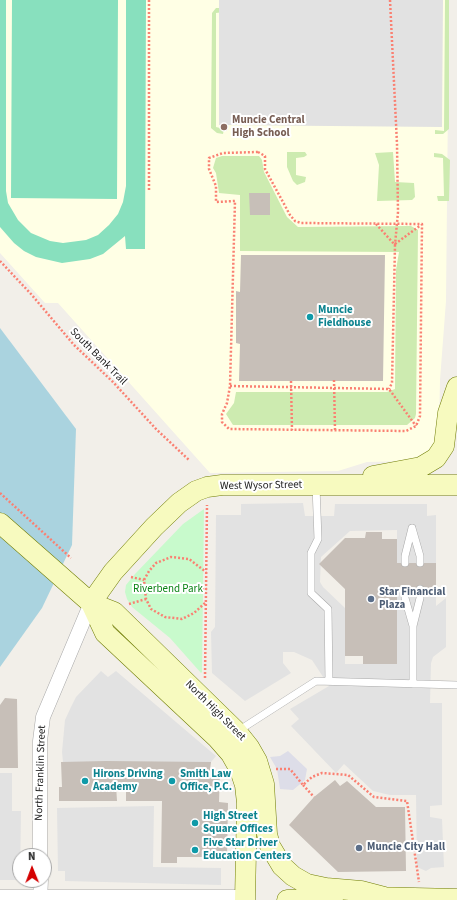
<!DOCTYPE html>
<html>
<head>
<meta charset="utf-8">
<style>
  body { margin:0 }
  #map { position:relative; width:457px; height:900px; overflow:hidden; background:#f2efe9; font-family:"Source Sans 3",sans-serif }
  canvas { display:block }
  .north { position:absolute; left:12px; top:848px; width:40px; height:40px; box-sizing:border-box; background:#fff; border:1px solid #a7a7a7; border-radius:50%; rotate:359deg; font-size:11px; font-weight:700; line-height:16px; text-align:center; color:#222 }
  .north::after { content:''; display:block; margin:auto; width:14px; height:18px; background:#d40000; clip-path:polygon(50% 0,100% 100%,50% 72%,0 100%) }
</style>
</head>
<body>
<div id="map">
<canvas width="457" height="900"></canvas>
<div class="north">N</div>
</div>
<script>
const context = document.querySelector('canvas').getContext('2d');
context.lineJoin = 'round';
function fillPath(path, color) { context.fillStyle = color; context.fill(path, 'evenodd'); }
const toPath = rows => new Path2D(rows.map(r => 'M' + r).join(''));
function strokePath(path, color, width, dash) { context.strokeStyle = color; context.lineWidth = width; context.lineCap = dash ? 'butt' : 'round'; context.setLineDash(dash || []); context.stroke(path); }
function label(font, color, halo, rows, align = 'center') {
  context.font = font + ' "Source Sans 3",sans-serif'; context.lineWidth = 4; context.setLineDash([]); context.textBaseline = 'middle'; context.strokeStyle = halo; context.fillStyle = color; for (const [text, x, y, turn = 0] of rows) {
    context.save(); context.translate(x, y); context.rotate((+turn || 0) * Math.PI / 180); context.textAlign = isNaN(turn) ? turn : align; if (halo) context.strokeText(text, 0, 0); context.fillText(text, 0, 0); context.restore();
  }
}
const education = toPath([
  [0,0,449,0,446,301,440,380,439,429,433,446,428,452,408,461,367,462,338,471,210,473,58,303,45,303,0,253]
]);
const grass = toPath([
  [445,0,449,0,449,129,443,134,435,134,435,130,444,131],
  [216,8,224,8,224,12,216,13,216,127,224,129,223,134,217,133,211,128,212,13],
  [287,152,305,152,307,155,304,157,296,158,296,175,306,177,305,182,297,185,293,181,287,167],
  [393,152,395,182,414,183,415,197,412,200,377,201,379,165,375,153],
  [434,153,442,154,450,160,449,201,438,201,437,196,444,196,443,158,434,157],
  [222,156,259,156,262,160,264,172,287,217,298,227,411,226,418,230,416,414,415,418,407,425,233,425,226,414,234,403,236,392,387,392,395,389,396,270,399,252,240,251,240,195,219,193,216,173,213,168,216,158]
]);
const park = toPath([
  [204,509,202,672,201,673,170,638,132,607,127,599,125,592,126,585,135,574,183,524]
]);
const pitch = toPath([
  [0,0,6,0,6,191,8,203,18,220,31,233,50,241,63,243,86,240,98,235,109,225,118,214,123,202,126,186,126,0,146,0,145,249,126,249,125,236,103,254,90,259,62,263,36,257,24,251,14,243,0,227],
  [12,0,118,0,117,199,11,198]
]);
const parking = toPath([
  [219,0,443,0,442,127,219,125],
  [303,503,305,516,334,516,335,504,427,504,427,516,436,515,436,563,397,563,397,530,350,531,321,557,320,582,323,587,345,608,345,664,397,664,397,589,436,589,436,606,446,598,446,647,433,657,431,663,430,703,442,703,442,805,430,806,430,817,442,819,444,867,431,868,426,871,417,867,416,795,390,795,373,791,344,764,336,773,291,726,299,719,290,709,329,686,312,660,294,652,283,652,283,663,291,673,245,701,212,673,211,632,215,627,216,515,241,515,241,504],
  [101,671,108,677,116,671,216,756,211,762,63,762,62,752,65,720,71,707,76,697],
  [0,773,12,773,12,811,21,811,20,880,0,880],
  [154,806,153,867,221,868,221,885,65,881,65,871,58,871,57,808]
]);
const plaza = toPath([
  [288,751,307,769,305,780,293,790,280,789,277,769,270,757,280,756]
]);
const water = toPath([
  [0,328,76,429,72,545,42,608,0,667]
]);
const building = toPath([
  [249,193,270,193,270,215,250,215],
  [241,255,385,255,383,381,239,381,240,344,236,343,236,291,240,292],
  [366,532,382,532,382,539,397,539,397,563,436,563,436,589,397,589,397,664,363,664,363,656,345,656,345,589,319,564,345,538,365,538],
  [5,698,17,699,18,768,0,768,0,705],
  [106,761,211,762,210,770,220,771,219,802,228,803,227,857,177,857,177,863,161,863,162,801,126,801,126,785,116,785,117,801,59,801,59,787,62,787,61,762],
  [335,780,340,786,347,781,376,807,405,807,406,871,338,872,289,825,314,797]
]);
const path = toPath([
  [149,0,149,191],
  [390,0,397,144,398,212,395,245],
  [258,152,265,156,265,169,290,215,295,221,301,223,422,224,420,416,416,426,406,431,229,429,222,422,222,414,227,403,230,386,235,201,216,202,216,186,209,169,209,158,223,153,258,152],
  [376,224,395,245,392,383,389,389],
  [395,244,421,225],
  [0,261,31,294,74,345,113,382,156,429,189,460],
  [334,380,335,430],
  [291,381,292,430],
  [230,386,389,389,416,426],
  [0,493,71,558],
  [131,577,144,580],
  [178,588,207,589],
  [205,603,194,613,182,619,165,617,151,609,146,599,144,580,149,571,156,563,171,557,189,559,206,572],
  [129,604,146,599],
  [205,678,207,505],
  [276,769,290,769,303,785,312,777,322,773,348,775,374,797,407,801,419,882],
  [303,785,314,797]
]);
const lane = toPath([
  [316,486,318,539,311,553,311,593,328,609,329,681],
  [412,528,420,556,420,563],
  [405,563,405,556,412,528],
  [405,589,405,598,413,626],
  [413,684,413,626,420,598,420,589],
  [238,731,316,681,457,685]
]);
const street = toPath([
  [40,856,40,741,43,717,91,603],
  [0,897,245,897],
  [40,900,41,880]
]);
const secondary = toPath([
  [373,476,421,467,436,458,444,446,448,413,457,387],
  [0,523,91,603,114,612,237,732,249,747,257,761,264,784,267,834,270,846,282,866,293,876,307,884,326,888,361,891,384,897],
  [91,603,113,572,154,527,179,503,196,491,207,487,222,485,457,485],
  [91,603,105,633,217,738,231,754,240,770,245,785,247,803,245,900],
  [371,897,457,899],
  [287,900,333,898]
]);
const markers = [
  [224,127,4,"#8d6e63"],
  [310,317,4,"#0f9aa8"],
  [371,599,4,"#5c6f8a"],
  [85,781,4,"#0f9aa8"],
  [172,781,4,"#0f9aa8"],
  [195,823,4,"#0f9aa8"],
  [359,848,4,"#5c6f8a"],
  [195,850,4,"#0f9aa8"]
];
const educationNames = [
  ["Muncie Central",232,121],
  ["High School",232,134]
];
const cultureNames = [
  ["Muncie",318,311],
  ["Fieldhouse",318,324],
  ["Hirons Driving",93,775],
  ["Academy",93,788],
  ["Smith Law",180,775],
  ["Office, P.C.",180,788],
  ["High Street",203,817],
  ["Square Offices",203,830],
  ["Five Star Driver",203,844],
  ["Education Centers",203,857]
];
const streetNames = [
  ["South Bank Trail",98,357,45],
  ["West Wysor Street",261,486,-1],
  ["North High Street",215,711,45],
  ["North Franklin Street",41,773,-88]
];
const parkNames = [
  ["Riverbend Park",168,590]
];
const serviceNames = [
  ["Star Financial",379,593],
  ["Plaza",379,606],
  ["Muncie City Hall",367,848]
];
fillPath(education, '#ffffe5');
fillPath(grass, '#cdebb0');
fillPath(park, '#c8facc');
fillPath(pitch, '#88e0be');
fillPath(parking, '#e2e2e2');
fillPath(plaza, '#dddde8');
fillPath(water, '#aad3df');
fillPath(building, '#c7bfb8');
strokePath(lane, '#a9a9a9', 8);
strokePath(street, '#a9a9a9', 15);
strokePath(secondary, '#707d05', 21);
strokePath(path, '#fa8072', 2.5, [2, 2]);
strokePath(lane, '#fff', 7);
strokePath(street, '#fff', 14);
strokePath(secondary, '#f7fabf', 20);
for (const [x, y, r, color] of markers) { const dot = new Path2D(); dot.arc(x, y, r, 0, 2 * Math.PI); context.fillStyle = color; context.fill(dot); strokePath(dot, '#fff', 1.5); }
label('bold 11px', '#785e54', '#fff', educationNames, 'left');
label('bold 11px', '#0d838f', '#fff', cultureNames, 'left');
label('11px', '#222', '#fff', streetNames);
label('11px', '#0c8416', '#fff', parkNames);
label('bold 11px', '#4e5e75', '#fff', serviceNames, 'left');
</script>
</body>
</html>
